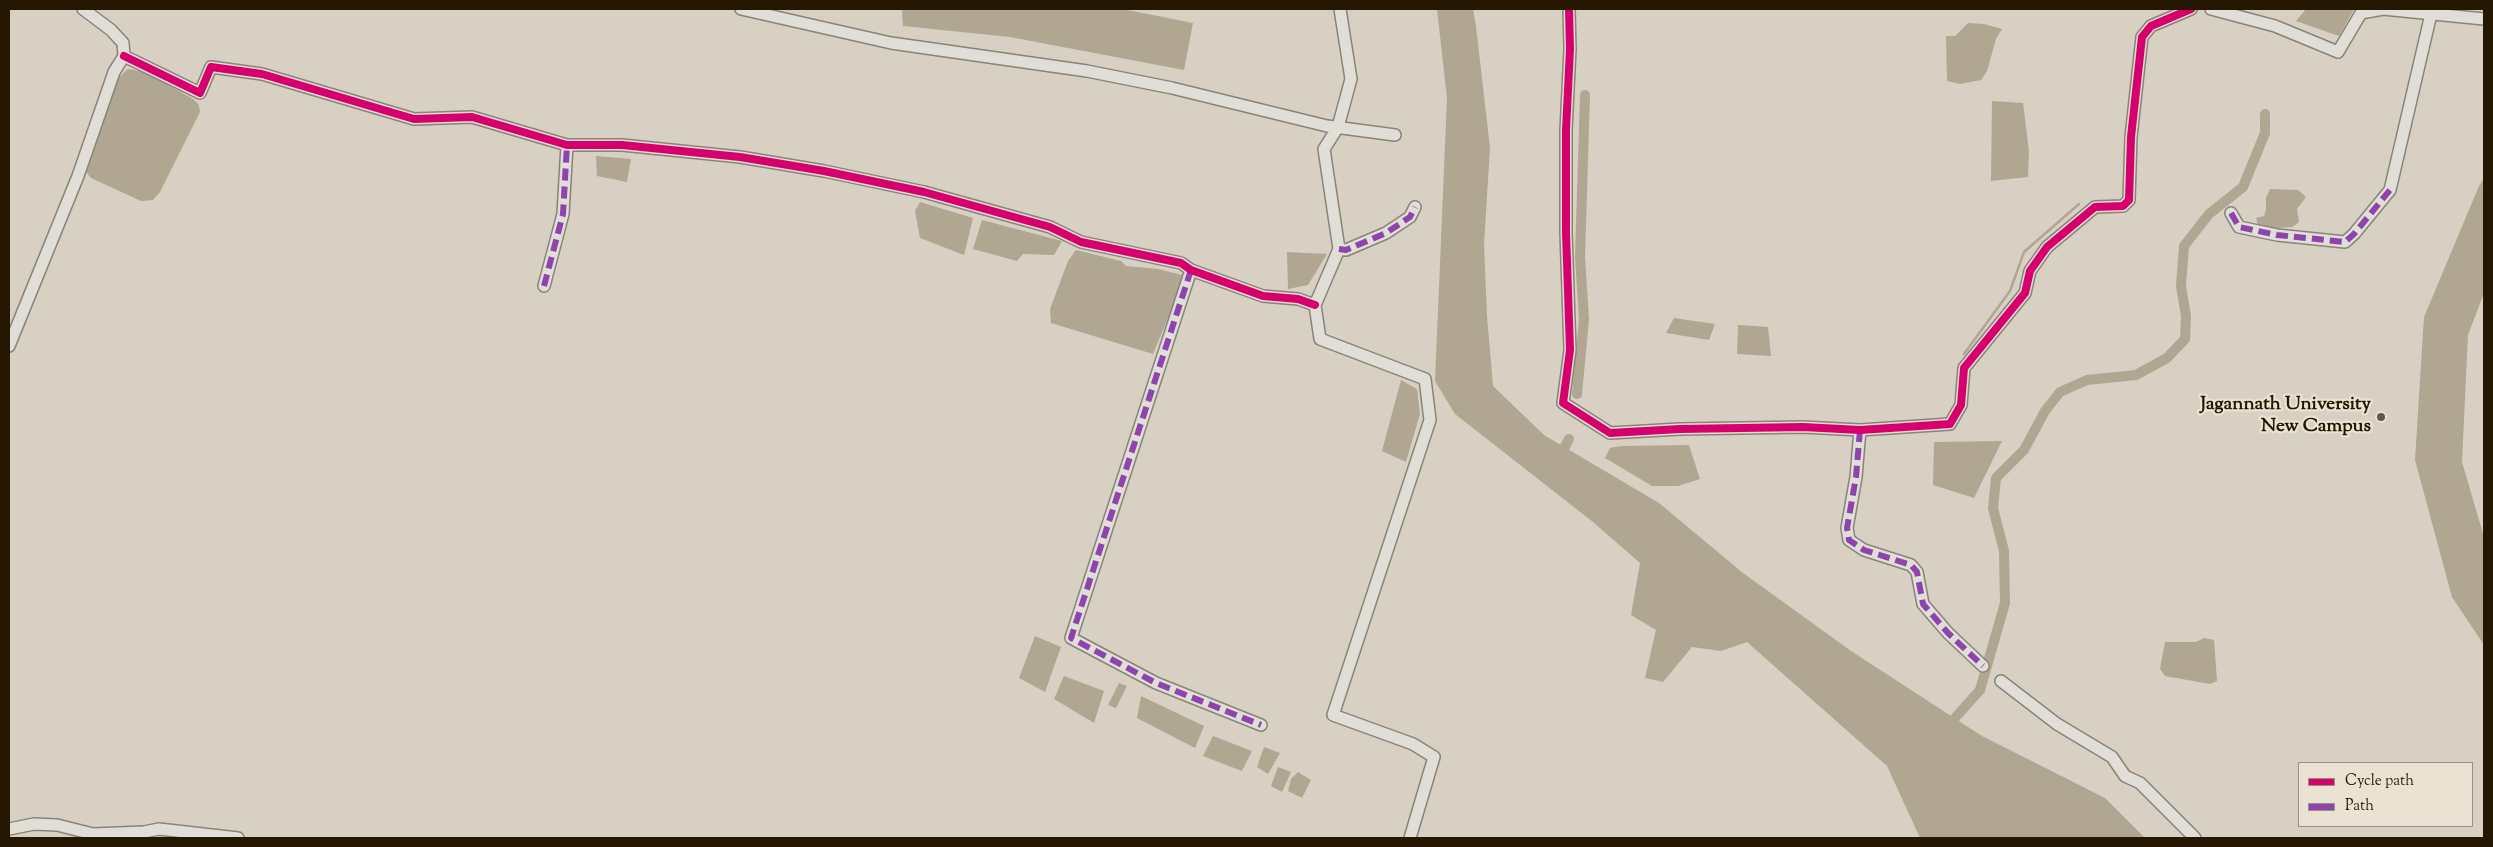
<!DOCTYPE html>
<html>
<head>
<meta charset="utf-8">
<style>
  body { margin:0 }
  #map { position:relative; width:2493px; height:847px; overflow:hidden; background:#d7d0c3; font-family:"Sorts Mill Goudy",serif }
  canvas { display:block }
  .frame { position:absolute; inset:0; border:10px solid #261703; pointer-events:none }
  .legend { position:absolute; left:2298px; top:762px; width:175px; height:65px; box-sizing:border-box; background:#eae3d3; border:1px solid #9c9180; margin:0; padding:6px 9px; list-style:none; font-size:15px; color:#261703 }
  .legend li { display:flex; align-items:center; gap:10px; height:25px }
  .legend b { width:25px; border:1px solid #9c9180 }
</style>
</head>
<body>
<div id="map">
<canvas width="2493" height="847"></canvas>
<div class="frame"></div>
<ul class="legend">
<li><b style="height:6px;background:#d6006c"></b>Cycle path</li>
<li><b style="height:6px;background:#8e44ad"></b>Path</li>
</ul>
</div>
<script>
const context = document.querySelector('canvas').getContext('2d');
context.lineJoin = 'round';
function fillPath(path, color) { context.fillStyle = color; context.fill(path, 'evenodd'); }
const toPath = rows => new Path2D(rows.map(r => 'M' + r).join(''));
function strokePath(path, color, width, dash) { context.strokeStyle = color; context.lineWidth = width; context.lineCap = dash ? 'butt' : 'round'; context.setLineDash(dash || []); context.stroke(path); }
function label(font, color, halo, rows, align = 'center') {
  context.font = font + ' "Sorts Mill Goudy",serif'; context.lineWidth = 4.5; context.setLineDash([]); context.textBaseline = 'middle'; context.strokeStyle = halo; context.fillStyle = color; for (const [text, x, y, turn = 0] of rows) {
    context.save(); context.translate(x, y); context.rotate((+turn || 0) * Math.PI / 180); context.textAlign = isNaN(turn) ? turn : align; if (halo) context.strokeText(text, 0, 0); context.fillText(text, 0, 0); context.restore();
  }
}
const water = toPath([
  [902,9,1122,9,1193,23,1184,70,1010,37,903,26],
  [1437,9,1473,9,1476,26,1490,148,1484,245,1487,316,1493,386,1544,435,1659,503,1743,573,1851,651,1982,736,2105,798,2145,838,1920,838,1887,766,1747,642,1721,651,1692,647,1663,682,1645,678,1656,630,1631,615,1640,563,1593,522,1455,414,1435,381,1447,98],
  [2306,9,2354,9,2339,36,2296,21],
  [1968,23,1984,24,2002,29,1996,39,1987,71,1981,80,1960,84,1947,81,1946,36,1955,36],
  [128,69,145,72,193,99,199,105,200,112,160,192,153,200,141,201,91,178,86,172,117,79],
  [1992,101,2023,103,2029,152,2028,177,1991,181],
  [596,156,631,159,627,182,597,176],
  [2484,179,2484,293,2468,335,2462,462,2484,537,2484,645,2452,597,2415,460,2424,317,2479,186],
  [2270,189,2298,190,2306,197,2297,209,2299,222,2292,227,2264,229,2258,225,2256,218,2264,216,2266,210,2266,198],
  [920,202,973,218,964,255,920,238,915,211],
  [982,220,1062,241,1054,255,1023,254,1017,261,973,249],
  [1076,250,1121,261,1126,266,1158,269,1182,275,1184,280,1153,354,1051,323,1050,309,1068,261],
  [1287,252,1327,254,1308,285,1288,289],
  [1674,318,1715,324,1709,340,1666,333],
  [1738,325,1768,327,1771,356,1737,354],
  [1401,380,1417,389,1420,414,1406,462,1382,451],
  [2002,441,1974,498,1933,485,1934,442],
  [1689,445,1700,479,1678,486,1652,486,1605,458,1610,448,1621,446],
  [1035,636,1061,647,1045,692,1019,678],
  [2204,638,2214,640,2217,681,2210,684,2165,676,2160,669,2165,642,2196,642],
  [1064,676,1104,691,1094,723,1054,699],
  [1119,683,1127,686,1116,708,1108,705],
  [1141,696,1204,726,1195,748,1137,718],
  [1213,736,1252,751,1242,771,1203,756],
  [1264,747,1280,753,1268,774,1257,767],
  [1278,767,1291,772,1282,792,1271,786],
  [1298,772,1311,780,1302,798,1288,791,1291,779]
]);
const stream = toPath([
  [1964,354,2010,291,2024,252,2079,204]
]);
const canal = toPath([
  [1577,394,1584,319,1580,257,1585,95],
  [1559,458,1569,439],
  [1946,728,1980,690,2005,603,2004,551,1993,508,1996,478,2024,450,2045,411,2060,392,2087,380,2136,375,2167,358,2185,339,2186,316,2181,286,2184,246,2209,214,2243,187,2265,133,2265,114]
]);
const street = toPath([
  [741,9,891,43,1087,71,1172,88,1327,126,1395,135],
  [1340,9,1351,79,1338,127,1324,149,1339,249,1315,305,1320,339,1425,379,1430,420,1333,715,1413,744,1434,757,1410,838],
  [1569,9,1570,49,1566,130,1566,232,1570,350,1563,403,1610,433,1680,429,1803,427,1860,430,1950,424,1961,405,1964,368,2025,293,2030,271,2047,247,2095,207,2123,206,2129,200,2131,137,2142,37,2151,26,2191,9],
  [2211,9,2275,26,2338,52,2361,13,2383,9,2484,19],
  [124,56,200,93,211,67,262,74,414,119,472,117,567,145,622,145,740,157,824,171,924,192,1050,227,1081,242,1181,263,1191,270,1263,296,1298,299,1315,305],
  [2231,213,2239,227,2277,235,2345,242,2354,234,2390,190,2431,14],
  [1339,249,1346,250,1386,233,1410,217,1415,207],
  [1191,270,1071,638,1156,683,1261,725],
  [544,286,563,214,567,145],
  [9,346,78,176,114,72,124,56,123,43,111,30,83,9],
  [1860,430,1856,477,1847,528,1849,540,1864,550,1911,565,1917,572,1923,604,1948,633,1983,666],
  [2001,681,2057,724,2112,757,2125,776,2140,783,2195,838],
  [9,829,34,824,57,825,93,834,144,832,159,829,238,838]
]);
const quiet = toPath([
  [2231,213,2239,227,2277,235,2345,242,2354,234,2390,190],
  [1339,249,1346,250,1386,233,1410,217,1415,207],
  [1191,270,1071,638,1156,683,1261,725],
  [544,286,563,214,567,145],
  [1860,430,1856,477,1847,528,1849,540,1864,550,1911,565,1917,572,1923,604,1948,633,1983,666]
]);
const cycleway = toPath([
  [1569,9,1570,49,1566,130,1566,232,1570,350,1563,403,1610,433,1680,429,1803,427,1860,430,1950,424,1961,405,1964,368,2025,293,2030,271,2047,247,2095,207,2123,206,2129,200,2131,137,2142,37,2151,26,2191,9],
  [124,56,200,93,211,67,262,74,414,119,472,117,567,145,622,145,740,157,824,171,924,192,1050,227,1081,242,1181,263,1191,270,1263,296,1298,299,1315,305]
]);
const markers = [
  [2381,417,5,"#645846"]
];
const poiNames = [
  ["Jagannath University",2371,406],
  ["New Campus",2371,428]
];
fillPath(water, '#b0a691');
strokePath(stream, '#b0a691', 2.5);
strokePath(canal, '#b0a691', 10);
strokePath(street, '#898379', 14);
strokePath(street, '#e1ded7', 11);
strokePath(quiet, '#8e44ad', 6, [12, 6]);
strokePath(cycleway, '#d6006c', 8);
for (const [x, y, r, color] of markers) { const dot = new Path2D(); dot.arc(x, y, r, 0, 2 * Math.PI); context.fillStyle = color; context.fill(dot); strokePath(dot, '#eae3d3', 2); }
label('bold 19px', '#261703', '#eae3d3', poiNames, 'right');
</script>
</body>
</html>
